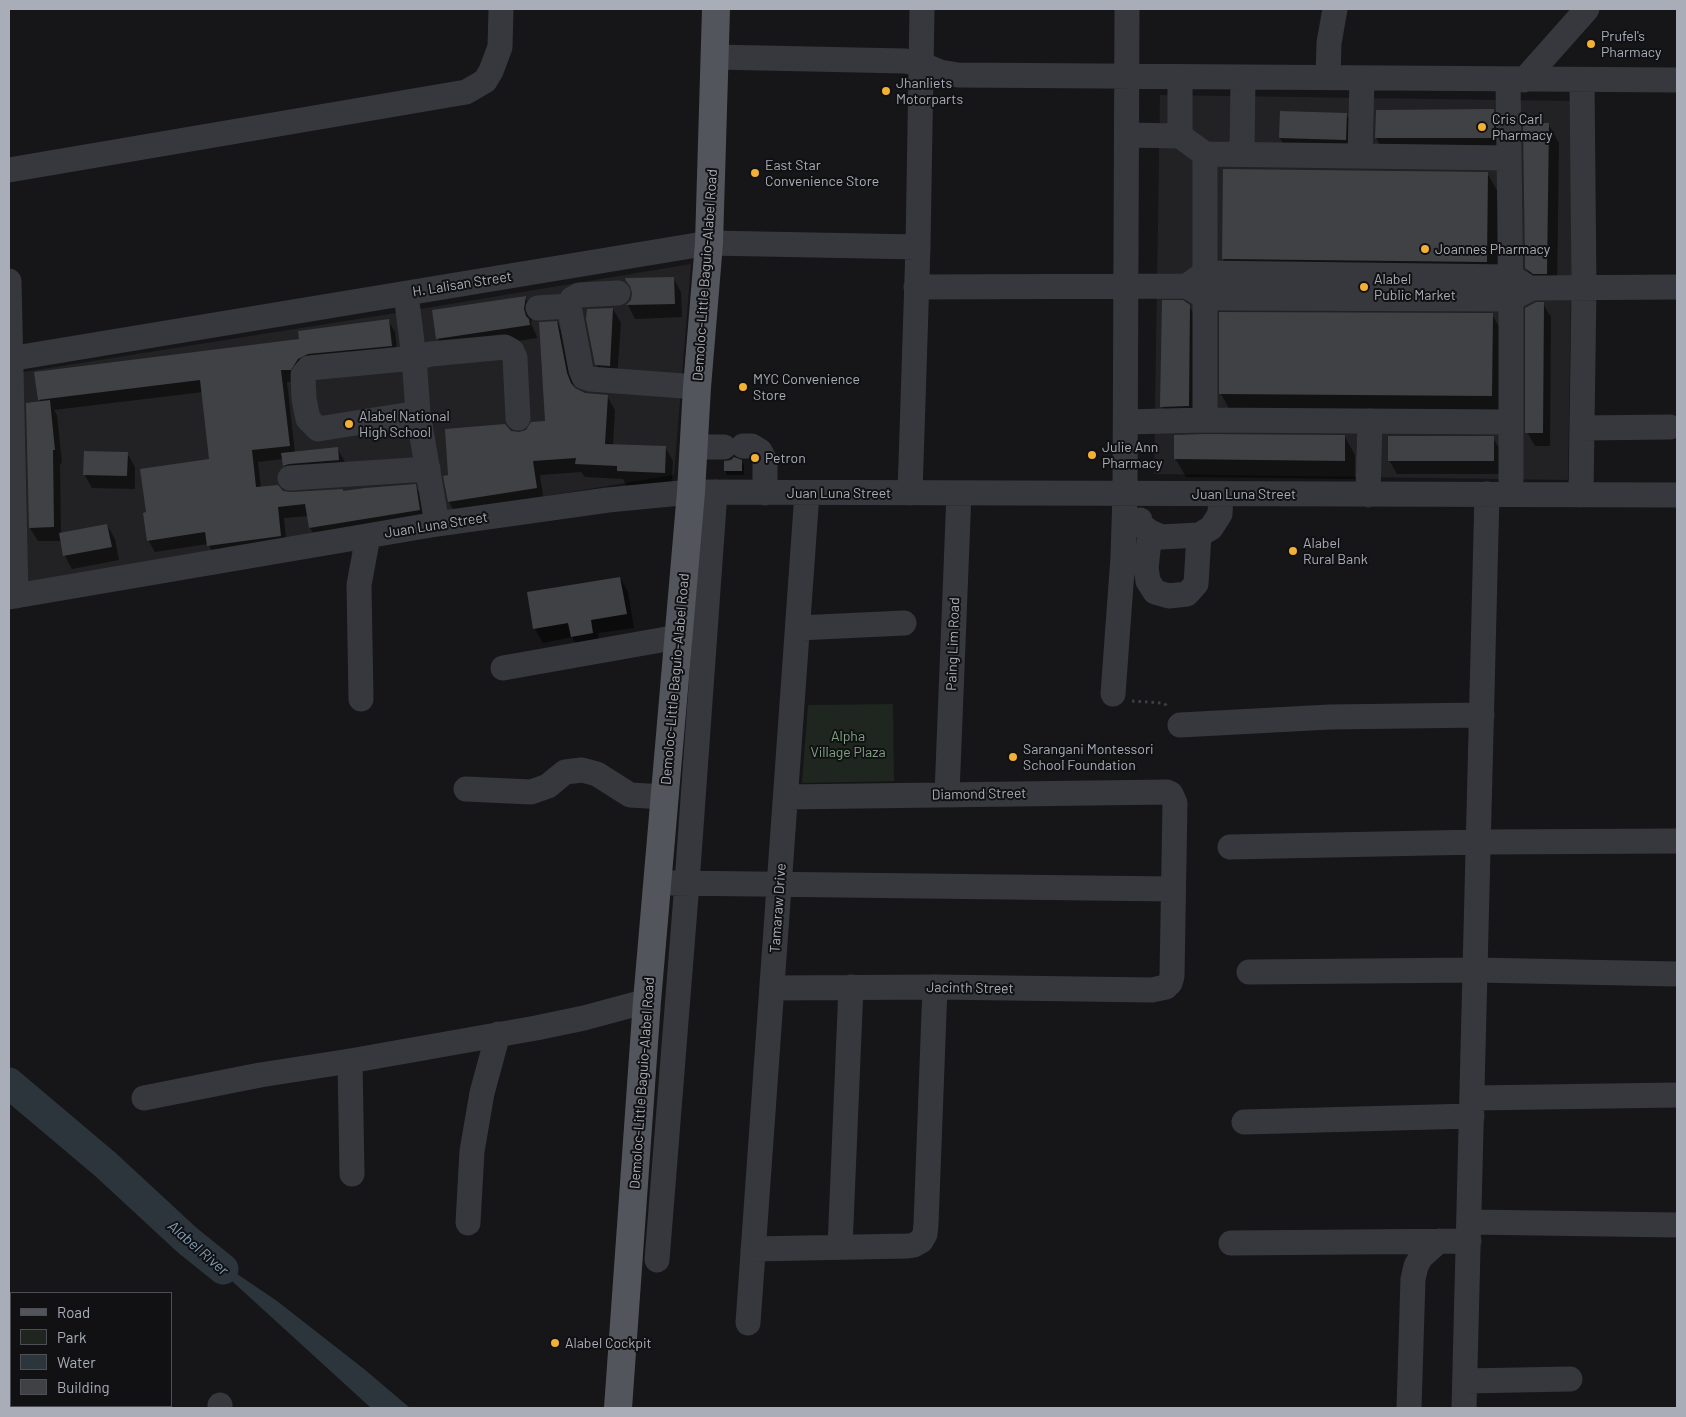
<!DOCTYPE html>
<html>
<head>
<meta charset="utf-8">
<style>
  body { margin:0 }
  #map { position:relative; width:1686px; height:1417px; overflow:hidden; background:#161618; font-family:Barlow,sans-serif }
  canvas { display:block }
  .frame { position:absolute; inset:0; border:10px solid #a8adb8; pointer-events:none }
  .legend { position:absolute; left:10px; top:1292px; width:162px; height:115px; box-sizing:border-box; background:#111113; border:1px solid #4d4f55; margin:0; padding:6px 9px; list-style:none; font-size:15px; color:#a8adb8 }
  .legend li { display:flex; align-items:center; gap:10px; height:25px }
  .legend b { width:25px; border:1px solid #4d4f55 }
</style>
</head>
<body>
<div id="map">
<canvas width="1686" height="1417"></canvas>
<div class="frame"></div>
<ul class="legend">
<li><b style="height:6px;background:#53555c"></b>Road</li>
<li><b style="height:14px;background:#1e261f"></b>Park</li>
<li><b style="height:14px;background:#2c353c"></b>Water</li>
<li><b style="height:14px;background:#404145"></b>Building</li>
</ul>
</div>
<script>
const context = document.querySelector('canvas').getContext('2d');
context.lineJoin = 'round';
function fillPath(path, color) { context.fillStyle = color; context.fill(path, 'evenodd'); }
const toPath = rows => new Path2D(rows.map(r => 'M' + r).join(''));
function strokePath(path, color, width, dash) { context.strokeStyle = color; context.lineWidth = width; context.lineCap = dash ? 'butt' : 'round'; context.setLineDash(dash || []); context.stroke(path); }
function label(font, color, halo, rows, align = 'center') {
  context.font = font + ' Barlow,sans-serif'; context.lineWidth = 4; context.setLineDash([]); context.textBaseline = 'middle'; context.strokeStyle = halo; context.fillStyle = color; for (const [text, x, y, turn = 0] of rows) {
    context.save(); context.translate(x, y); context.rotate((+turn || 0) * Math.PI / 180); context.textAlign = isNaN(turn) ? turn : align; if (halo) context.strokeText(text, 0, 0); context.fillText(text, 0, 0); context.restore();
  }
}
const built = toPath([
  [1160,95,1574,101,1568,480,1154,474],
  [691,264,674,475,25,582,17,373,408,311]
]);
const green = toPath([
  [893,704,894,781,802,783,808,705]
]);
const water = toPath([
  [187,1240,277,1301,364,1369,410,1408,371,1408]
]);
const shadow = toPath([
  [1493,110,1501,124,1501,151,1384,152,1376,138],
  [1346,114,1354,128,1353,153,1288,152,1280,138],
  [1549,125,1559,143,1557,292,1537,287,1526,268],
  [1487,173,1498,192,1497,280,1234,277,1223,259],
  [673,278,681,292,682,317,635,319,628,305,632,301,634,293,627,281],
  [525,298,533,311,531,324,536,334,537,338,445,352,438,338],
  [1543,304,1551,317,1550,446,1535,446,1527,432],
  [1189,306,1197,320,1196,419,1170,420,1162,406],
  [613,309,621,323,617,379,604,378,596,364],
  [1492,315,1503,333,1502,414,1231,412,1221,394],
  [388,320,395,332,398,357,297,381,287,382,295,453,337,448,345,462,346,474,292,479,284,465,283,459,258,462,261,488,291,494,343,492,415,486,422,497,426,521,317,539,310,528,308,516,284,518,287,548,215,557,208,544,155,552,148,540,211,460,203,392,54,410,57,415,62,463,60,464,61,534,107,525,115,539,119,560,72,569,65,556,62,541,38,541,30,528,41,402,39,399],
  [557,322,564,336,574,388,585,394,607,396,615,410,613,446,665,447,673,461,672,486,626,485,623,479,585,477,581,472,540,475,544,502,457,516,449,502,445,477,450,476,510,432,519,434,547,422],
  [1345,437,1355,455,1355,479,1186,477,1175,458],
  [1493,438,1501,451,1501,474,1397,474,1389,460],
  [127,453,135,467,135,489,92,488,84,474],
  [741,461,744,465,744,475,727,475,725,471],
  [620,578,628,592,634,628,598,633,600,647,580,650,572,637,543,643,535,629,529,593]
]);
const river = toPath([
  [9,1083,106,1165,187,1240,223,1269]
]);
const building = toPath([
  [1494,109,1494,138,1375,138,1376,110],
  [1280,111,1347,113,1346,140,1279,138],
  [1523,123,1549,123,1547,274,1533,274,1525,268],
  [1223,169,1488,172,1487,262,1222,259],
  [674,277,675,304,626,305,631,300,632,293,630,286,626,281,625,278],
  [526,296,524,309,526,316,529,319,530,325,436,339,432,310],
  [1162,300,1183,300,1190,305,1189,406,1160,407],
  [1536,302,1544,302,1543,433,1525,433,1525,308],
  [613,308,610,366,595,365,586,319,587,309],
  [1219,312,1493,313,1492,396,1219,394],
  [389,319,392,346,308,354,298,359,291,370,281,370,290,446,252,450,256,487,278,485,283,491,291,492,343,489,343,491,365,488,416,484,420,510,309,528,305,504,278,507,281,536,207,546,205,532,147,541,143,513,146,512,140,469,209,459,200,380,38,400,34,372,299,339,298,331],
  [557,321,567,373,571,383,575,388,585,393,608,395,605,444,666,446,665,473,617,471,617,466,575,464,576,458,533,461,537,488,448,502,443,476,448,475,445,429,505,424,511,431,519,432,526,430,531,422,545,421,539,322],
  [50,400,55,450,53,450,54,527,29,528,26,403],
  [1205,434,1345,435,1345,461,1174,459,1174,435],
  [1388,436,1494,436,1494,461,1388,461],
  [338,447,339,460,289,464,283,466,281,453],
  [84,451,128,452,127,476,83,475],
  [734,457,742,460,742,471,724,471,724,461,731,460],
  [107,524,112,547,63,556,59,533],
  [620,577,627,614,591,620,593,633,571,637,568,623,533,629,527,592]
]);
const path = toPath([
  [1132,701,1162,703,1166,705,1167,709]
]);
const minor = toPath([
  [715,57,905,61,921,64,940,72,958,75,1677,80],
  [1328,78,1329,43,1335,9],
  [1508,79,1511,299,1511,494],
  [1524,80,1587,9],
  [1128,135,1180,136,1205,154,1509,158],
  [1180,136,1180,77],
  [1242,154,1243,77],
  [1360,156,1362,78],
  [9,170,466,92,485,81,491,71,500,47,501,9],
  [9,281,16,596],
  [1187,286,1205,273,1511,277,1525,285],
  [916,287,1187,286,1205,297,1220,298,1511,299,1532,288,1677,287],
  [618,293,579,295,572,299,569,306,581,370,584,377,590,379,697,387],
  [406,294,414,358,431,354,505,347,512,351,515,358,518,418],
  [538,308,569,306],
  [9,359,709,243,918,247],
  [418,413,318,429,308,419,304,399,303,375,309,368,414,358,418,413,437,524],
  [1205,420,1205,154],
  [1126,422,1205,420,1511,422],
  [1582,428,1670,427],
  [743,446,752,446,760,451,765,461,765,493],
  [694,447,724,447],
  [290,478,428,469],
  [910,493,918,247,922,9],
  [1368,495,1370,421],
  [1581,495,1584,288,1582,80],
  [1140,520,1141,525,1150,532,1161,537,1199,535,1211,528,1220,514,1221,494],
  [1150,532,1146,568,1148,581,1155,592,1169,596,1187,594,1196,584,1199,535],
  [9,597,437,524,608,500,691,492,1677,495],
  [798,628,904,623],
  [503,668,678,637],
  [1113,694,1123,557,1125,494,1127,9],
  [361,699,359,585,368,536],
  [1180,725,1330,717,1482,715],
  [466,789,531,792,548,786,565,772,582,770,597,774,630,795,665,797],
  [947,794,959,493],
  [1230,847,1480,842,1677,841],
  [672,883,1173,889],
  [1249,972,1476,970,1677,974],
  [773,988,935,987,1152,990,1166,987,1170,983,1172,976,1175,803,1171,794,1167,792,786,797],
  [350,1061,352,1174],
  [144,1098,260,1075,350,1061,536,1028,584,1018,647,1001],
  [1473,1098,1677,1095],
  [1244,1122,1472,1116],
  [1469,1222,1677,1225],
  [468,1223,472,1151,482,1093,498,1034],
  [1231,1243,1469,1241],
  [840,1247,851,987],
  [753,1249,908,1246,914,1245,921,1241,925,1234,926,1224,935,987],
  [657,1260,687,883,715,492],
  [748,1323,807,493],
  [1465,1381,1570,1379],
  [220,1405,220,1408],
  [120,1406,120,1408],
  [1409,1408,1413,1279,1416,1266,1421,1257,1439,1241],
  [1464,1408,1487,494]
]);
const major = toPath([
  [618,1408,647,1001,691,492,697,387,709,243,716,9]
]);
const markers = [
  [1591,44,5,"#f2b134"],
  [886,91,5,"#f2b134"],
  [1482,127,5,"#f2b134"],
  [755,173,5,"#f2b134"],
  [1425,249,5,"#f2b134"],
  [1364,287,5,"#f2b134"],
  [743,387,5,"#f2b134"],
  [349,424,5,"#f2b134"],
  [1092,455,5,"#f2b134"],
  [755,458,5,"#f2b134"],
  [1293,551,5,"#f2b134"],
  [1013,757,5,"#f2b134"],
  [555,1343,5,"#f2b134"]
];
const poiNames = [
  ["Prufel's",1601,36],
  ["Pharmacy",1601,52],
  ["Jhanliets",896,83],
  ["Motorparts",896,99],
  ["Cris Carl",1492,119],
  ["Pharmacy",1492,135],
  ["East Star",765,165],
  ["Convenience Store",765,181],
  ["Joannes Pharmacy",1435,249],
  ["Alabel",1374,279],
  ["Public Market",1374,295],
  ["MYC Convenience",753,379],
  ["Store",753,395],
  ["Alabel National",359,416],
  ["High School",359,432],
  ["Julie Ann",1102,447],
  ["Pharmacy",1102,463],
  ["Petron",765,458],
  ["Alabel",1303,543],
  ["Rural Bank",1303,559],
  ["Sarangani Montessori",1023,749],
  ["School Foundation",1023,765],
  ["Alabel Cockpit",565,1343]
];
const streetNames = [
  ["Demoloc-Little Baguio-Alabel Road",705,275,-86],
  ["H. Lalisan Street",462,284,-9],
  ["Juan Luna Street",839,493],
  ["Juan Luna Street",1244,494],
  ["Juan Luna Street",436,525,-9],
  ["Paing Lim Road",953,644,-88],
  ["Demoloc-Little Baguio-Alabel Road",675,679,-85],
  ["Diamond Street",979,794,-1],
  ["Tamaraw Drive",778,908,-86],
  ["Jacinth Street",970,988,1],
  ["Demoloc-Little Baguio-Alabel Road",642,1083,-86]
];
const parkNames = [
  ["Alpha",848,736],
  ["Village Plaza",848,752]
];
const waterNames = [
  ["Alabel River",198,1248,41]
];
fillPath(built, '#222225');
fillPath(green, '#1e261f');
fillPath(water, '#2c353c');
fillPath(shadow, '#0007');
strokePath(river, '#2c353c', 31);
fillPath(building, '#404145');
strokePath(path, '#3d3f44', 3, [2.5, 4]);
strokePath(minor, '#37383d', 25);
strokePath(major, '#53555c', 28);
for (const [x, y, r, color] of markers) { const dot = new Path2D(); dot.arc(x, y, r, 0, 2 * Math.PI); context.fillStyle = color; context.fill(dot); strokePath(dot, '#111113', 2); }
label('14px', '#a8adb8', '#111113', poiNames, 'left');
label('14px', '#a8adb8', '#111113', streetNames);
label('14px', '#7fa381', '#111113', parkNames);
label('italic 15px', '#7f9bb3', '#111113', waterNames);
</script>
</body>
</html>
